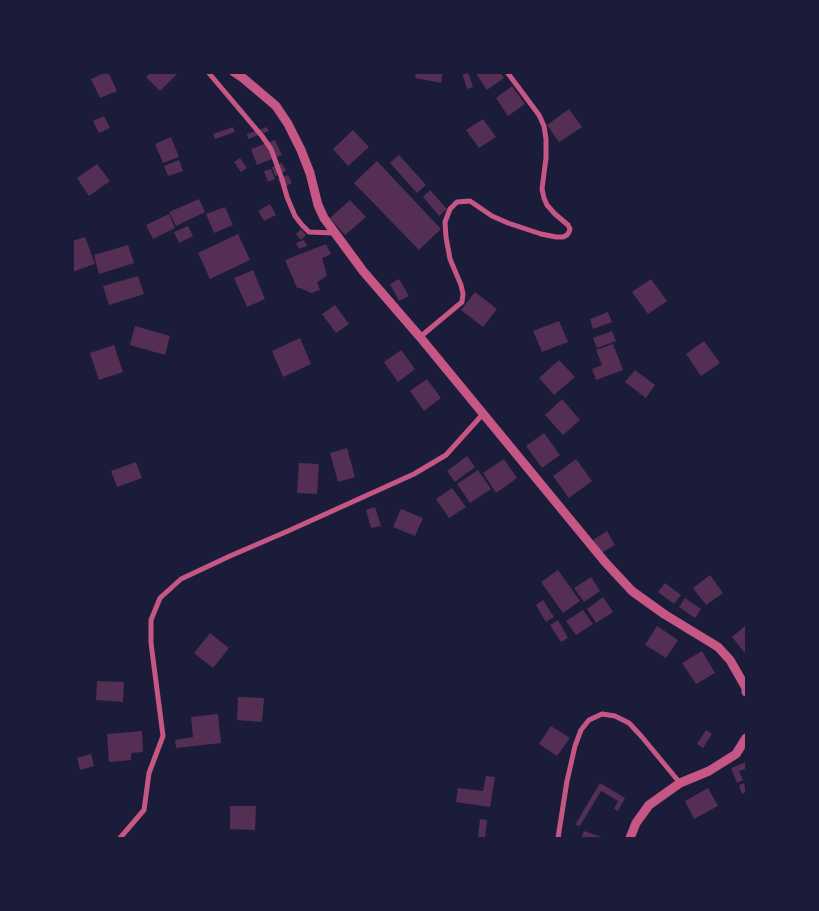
<!DOCTYPE html>
<html>
<head>
<meta charset="utf-8">
<style>
  body { margin:0 }
  #map { position:relative; width:819px; height:911px; overflow:hidden; background:#1b1b3a; font-family:Jost,sans-serif }
  canvas { display:block }
  .frame { position:absolute; inset:0; border:74px solid #1b1b3a; pointer-events:none }
</style>
</head>
<body>
<div id="map">
<canvas width="819" height="911"></canvas>
<div class="frame"></div>
</div>
<script>
const context = document.querySelector('canvas').getContext('2d');
context.lineJoin = 'round';
function fillPath(path, color) { context.fillStyle = color; context.fill(path, 'evenodd'); }
const toPath = rows => new Path2D(rows.map(r => 'M' + r).join(''));
function strokePath(path, color, width, dash) { context.strokeStyle = color; context.lineWidth = width; context.lineCap = dash ? 'butt' : 'round'; context.setLineDash(dash || []); context.stroke(path); }
const building = toPath([
  [106,72,108,72,117,91,100,98,91,79],
  [151,72,179,72,160,91,146,77],
  [416,72,443,72,441,83,415,78],
  [462,72,468,72,473,87,467,89],
  [475,72,500,72,504,78,487,90],
  [512,86,525,104,508,116,496,98],
  [569,109,582,127,559,142,547,125],
  [104,116,110,128,99,133,93,121],
  [483,119,496,137,479,148,466,130],
  [233,127,235,132,215,139,213,134],
  [267,127,269,131,248,139,247,134],
  [353,130,369,147,348,166,333,149],
  [171,137,179,157,163,163,155,144],
  [275,140,282,155,257,165,251,149],
  [399,155,426,185,417,193,390,163],
  [240,158,247,168,241,172,234,162],
  [179,160,183,171,168,176,164,166],
  [377,161,441,229,419,250,354,183],
  [282,163,286,171,275,176,272,167],
  [97,164,110,181,89,196,77,178],
  [271,169,275,179,268,182,264,171],
  [288,175,292,183,282,188,278,179],
  [430,190,447,209,439,216,423,197],
  [199,199,205,212,176,226,169,212],
  [350,200,366,217,345,235,330,218],
  [270,204,276,215,264,221,258,211],
  [225,207,233,225,214,233,206,214],
  [169,214,175,228,153,239,146,225],
  [188,226,193,236,179,243,174,232],
  [301,229,306,235,301,240,296,234],
  [238,234,250,260,210,279,198,253],
  [85,237,95,264,72,272,72,241],
  [304,240,307,246,299,249,296,243],
  [326,244,331,254,322,258,327,276,317,282,320,290,311,293,300,288,297,288,285,260],
  [128,245,134,263,99,274,94,255],
  [253,270,265,299,247,307,234,278],
  [138,276,144,294,109,305,103,286],
  [399,279,409,296,399,301,390,284],
  [651,279,667,301,648,314,632,292],
  [475,292,497,309,483,327,461,310],
  [335,305,349,324,336,333,322,314],
  [608,312,612,322,593,329,590,319],
  [559,321,568,342,542,352,533,331],
  [135,326,170,336,165,355,130,345],
  [612,331,616,341,597,348,593,338],
  [300,338,311,364,283,377,272,351],
  [704,341,720,363,701,376,686,354],
  [613,344,623,370,596,380,592,369,602,365,596,350],
  [114,345,123,372,99,380,90,353],
  [401,350,415,369,398,382,384,362],
  [559,360,575,377,554,395,539,378],
  [635,370,655,385,646,398,625,382],
  [427,379,441,398,424,411,410,391],
  [562,399,580,420,563,435,545,415],
  [544,433,560,455,542,468,526,446],
  [347,448,355,477,338,482,330,453],
  [467,456,475,467,455,482,447,471],
  [504,459,517,478,496,493,483,473],
  [576,459,592,481,569,498,553,476],
  [136,462,142,478,117,487,111,471],
  [299,463,319,464,317,494,297,493],
  [478,470,491,489,470,503,457,484],
  [452,488,466,507,449,518,436,499],
  [375,507,381,526,371,528,366,510],
  [401,509,423,518,415,536,393,527],
  [607,531,615,545,601,553,593,540],
  [558,570,580,601,563,613,541,582],
  [710,575,723,593,706,605,693,588],
  [591,577,600,591,584,602,574,588],
  [665,583,681,595,674,604,658,592],
  [603,597,613,612,596,623,587,609],
  [685,598,701,609,695,618,679,607],
  [543,600,554,617,546,622,536,605],
  [583,610,593,624,576,635,566,621],
  [558,620,568,638,561,642,550,625],
  [746,625,746,652,745,653,732,637],
  [657,626,678,640,666,658,645,645],
  [210,633,229,648,213,668,194,653],
  [702,651,715,673,696,684,682,663],
  [97,681,124,682,123,702,96,700],
  [238,697,264,698,262,722,237,720],
  [218,714,221,743,176,748,175,740,193,737,191,717],
  [551,726,570,738,557,756,539,744],
  [706,730,712,734,703,748,697,744],
  [142,731,143,752,131,753,131,760,109,762,107,734],
  [91,754,94,766,80,770,77,758],
  [746,762,746,769,739,771,743,780,737,783,731,768],
  [486,776,495,777,490,807,456,802,458,788,483,791],
  [600,783,625,798,618,811,614,809,618,801,601,791,580,826,575,825],
  [744,783,746,792,742,794,739,785],
  [708,788,718,806,694,819,685,801],
  [230,806,256,806,255,830,230,829],
  [480,819,487,820,485,838,478,838],
  [584,831,604,838,581,838]
]);
const minor = toPath([
  [208,72,262,136,271,149,282,179,287,197,295,216,302,225,309,232,334,233],
  [420,337,462,302,463,294,461,285,450,259,446,237,445,222,450,209,457,202,470,201,492,216,508,223,541,234,556,237,563,237,567,235,569,232,570,229,568,225,555,214,547,205,544,198,542,189,546,158,546,139,544,126,539,115,507,72],
  [120,838,144,810,149,773,163,736,151,643,151,620,160,598,181,579,230,556,288,531,414,474,446,455,483,414],
  [558,838,567,781,575,746,581,730,589,720,602,714,615,716,629,723,642,737,680,783]
]);
const tertiary = toPath([
  [234,72,243,78,276,106,288,124,301,150,310,173,318,205,324,218,363,271,420,337,605,562,632,591,664,614,718,647,730,660,746,688,746,692],
  [630,838,636,823,649,805,680,783,709,771,736,754,746,738]
]);
fillPath(building, '#542f53');
strokePath(minor, '#c65784', 5);
strokePath(tertiary, '#c65784', 9);
</script>
</body>
</html>
